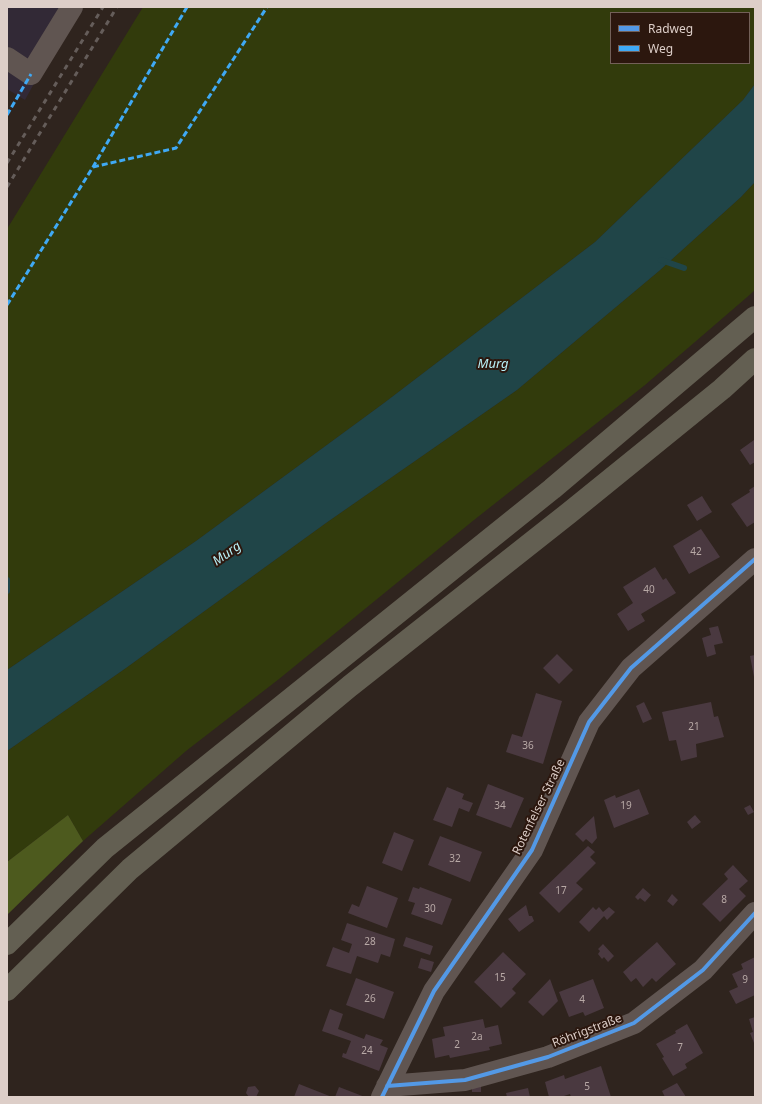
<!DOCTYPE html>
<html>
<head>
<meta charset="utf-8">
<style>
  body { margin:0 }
  #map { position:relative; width:762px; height:1104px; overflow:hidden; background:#2f241e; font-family:"Noto Sans",sans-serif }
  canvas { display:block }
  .frame { position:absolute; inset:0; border:8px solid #ddcec8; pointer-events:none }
  .legend { position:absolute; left:610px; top:12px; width:140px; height:52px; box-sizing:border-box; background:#2c170e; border:1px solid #736058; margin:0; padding:5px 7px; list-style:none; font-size:12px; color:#ddcec8 }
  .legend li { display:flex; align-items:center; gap:8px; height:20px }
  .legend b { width:20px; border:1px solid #736058 }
</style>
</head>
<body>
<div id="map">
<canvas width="762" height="1104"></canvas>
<div class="frame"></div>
<ul class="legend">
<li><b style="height:5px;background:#5399e6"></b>Radweg</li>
<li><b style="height:5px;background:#3fa9f5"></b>Weg</li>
</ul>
</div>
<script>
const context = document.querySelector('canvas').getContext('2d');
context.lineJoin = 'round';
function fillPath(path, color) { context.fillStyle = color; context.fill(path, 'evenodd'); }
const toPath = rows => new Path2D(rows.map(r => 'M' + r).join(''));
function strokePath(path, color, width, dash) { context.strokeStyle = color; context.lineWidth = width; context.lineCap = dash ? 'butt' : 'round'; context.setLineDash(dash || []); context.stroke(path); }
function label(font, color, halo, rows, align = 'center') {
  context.font = font + ' "Noto Sans",sans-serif'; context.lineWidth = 4; context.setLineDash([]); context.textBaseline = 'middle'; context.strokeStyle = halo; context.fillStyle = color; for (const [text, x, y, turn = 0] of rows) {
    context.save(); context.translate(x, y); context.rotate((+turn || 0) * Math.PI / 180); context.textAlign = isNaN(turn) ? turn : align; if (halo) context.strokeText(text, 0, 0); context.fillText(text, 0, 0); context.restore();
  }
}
const industrial = toPath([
  [7,7,76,7,25,100,7,89]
]);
const green = toPath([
  [143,7,755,7,755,84,743,100,595,242,384,403,196,541,7,670,7,229],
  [611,13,749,13,749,63,611,63],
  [755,182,755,290,746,298,645,385,474,520,279,679,186,751,83,841,68,815,7,862,7,751,126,668,326,523,517,390,659,271,741,197]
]);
const forest = toPath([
  [68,815,83,841,7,915,7,862]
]);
const water = toPath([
  [755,84,755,182,741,197,659,271,517,390,326,523,126,668,7,751,7,670,196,541,384,403,595,242,743,100]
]);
const stream = toPath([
  [661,260,684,268],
  [7,580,7,591]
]);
const building = toPath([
  [754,440,755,462,750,465,740,450],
  [755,486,755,522,747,527,731,504,750,492,749,490],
  [702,496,712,512,697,521,687,505],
  [701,529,720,557,689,574,673,546],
  [655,567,663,580,666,578,676,593,641,614,645,621,628,631,617,614,633,603,623,587],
  [718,626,723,643,714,645,716,654,707,657,702,638,711,635,709,628],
  [557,654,573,670,559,684,543,668],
  [755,655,755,676,754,677,750,656],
  [536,693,562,701,543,764,506,752,512,734,522,737],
  [644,702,652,719,643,723,636,706],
  [711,702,714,717,718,716,724,737,696,744,697,757,681,761,676,740,669,741,662,712],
  [488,784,524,798,511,828,476,815],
  [447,787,464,794,462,799,473,803,469,812,459,808,452,827,433,820],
  [639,789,649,814,614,828,604,800,615,795,616,798],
  [750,805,754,812,748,815,744,808],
  [695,815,701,822,692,829,687,822],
  [594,816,597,838,592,844,586,839,583,842,575,834],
  [394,832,414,840,402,871,382,863],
  [440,836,482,852,470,882,428,865],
  [588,846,595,852,590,857,596,863,576,883,583,889,559,913,539,893],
  [733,865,748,881,739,889,746,896,720,922,702,904,728,879,724,874],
  [367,886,398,898,387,928,348,913,352,904,359,907],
  [413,887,419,889,420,887,452,899,442,925,411,914,415,903,408,901],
  [643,888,651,895,645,902,640,898,638,900,635,897],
  [672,894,678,900,673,906,667,901],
  [526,905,529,916,532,916,534,921,519,932,508,919],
  [593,907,596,910,599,907,603,912,609,907,615,912,607,920,604,916,589,932,579,922],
  [347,923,395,939,390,957,381,954,378,963,357,956,351,974,326,966,333,947,349,953,352,944,341,940],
  [406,937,433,946,430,955,403,946],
  [657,942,676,964,656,982,652,978,643,987,636,978,631,982,623,972],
  [603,944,614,956,608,962,604,957,602,959,598,954,600,951,598,949],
  [503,952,526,974,512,989,516,993,501,1008,474,982],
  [755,957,755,995,736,1004,729,991,738,987,732,974,743,969,741,964],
  [421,958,434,962,431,972,418,968],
  [356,978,394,992,384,1019,346,1005],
  [550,979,558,1001,543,1016,528,1002],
  [593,979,604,1008,585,1016,583,1012,569,1017,559,992],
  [330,1009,343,1014,338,1029,364,1039,366,1034,383,1040,380,1045,388,1048,379,1071,342,1057,343,1053,346,1054,351,1041,322,1031],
  [755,1017,755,1042,754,1043,750,1033,753,1032,749,1019],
  [483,1019,485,1028,498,1025,502,1044,489,1047,490,1050,450,1058,449,1055,435,1058,432,1039,445,1036,443,1027],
  [687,1024,703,1053,685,1064,687,1068,673,1076,662,1058,664,1057,656,1044,676,1033,675,1031],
  [601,1066,611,1097,571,1097,570,1094,561,1097,549,1097,545,1082,564,1075,565,1079],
  [677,1083,686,1097,665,1097,662,1091],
  [299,1084,332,1097,294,1097],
  [481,1085,481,1092,472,1092,472,1086],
  [255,1086,259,1091,256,1097,249,1097,246,1093,248,1087],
  [339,1087,365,1097,335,1097],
  [528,1088,530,1097,507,1097,506,1093]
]);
const minor = toPath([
  [7,58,31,74,72,7],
  [387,1086,465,1080,548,1057,634,1023,703,970,755,913],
  [382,1097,434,991,532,850,589,722,631,668,755,559]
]);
const highway = toPath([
  [7,944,105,848,552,489,755,317],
  [7,990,130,869,350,686,569,513,722,389,755,359]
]);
const rail = toPath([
  [7,163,103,7],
  [7,187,117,7]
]);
const quiet = toPath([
  [7,115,31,74],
  [93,167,176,148,267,7],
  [7,305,93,167,187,7]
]);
const cycleway = toPath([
  [387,1086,465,1080,548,1057,634,1023,703,970,755,913],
  [382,1097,434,991,532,850,589,722,631,668,755,559]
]);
const numberNames = [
  ["42",696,552],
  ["40",649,590],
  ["21",694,727],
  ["36",528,746],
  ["34",500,806],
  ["19",626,806],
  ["32",455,859],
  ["17",561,891],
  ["8",724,900],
  ["30",430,909],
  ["28",370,942],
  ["15",500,978],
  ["9",745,980],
  ["26",370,999],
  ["4",582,1000],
  ["2a",477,1037],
  ["2",457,1045],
  ["7",680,1048],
  ["24",367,1051],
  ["5",587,1087]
];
const streetNames = [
  ["Rotenfelser Straße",539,807,-64],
  ["Röhrigstraße",587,1031,-21]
];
const waterNames = [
  ["Murg",493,364],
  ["Murg",227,554,-36]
];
fillPath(industrial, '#322936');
fillPath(green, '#323b0c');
fillPath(forest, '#4d5a1e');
fillPath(water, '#204548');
strokePath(stream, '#204548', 6);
fillPath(building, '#4a3940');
strokePath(minor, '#605551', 22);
strokePath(highway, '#635f52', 22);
strokePath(rail, '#655d5a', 3, [5, 5]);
strokePath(quiet, '#3fa9f5', 3, [6, 3]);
strokePath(cycleway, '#5399e6', 4);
label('10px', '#b8a9a6', null, numberNames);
label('12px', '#ddcec8', '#2c170e', streetNames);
label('italic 13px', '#b7f0f7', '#2c170e', waterNames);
</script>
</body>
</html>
